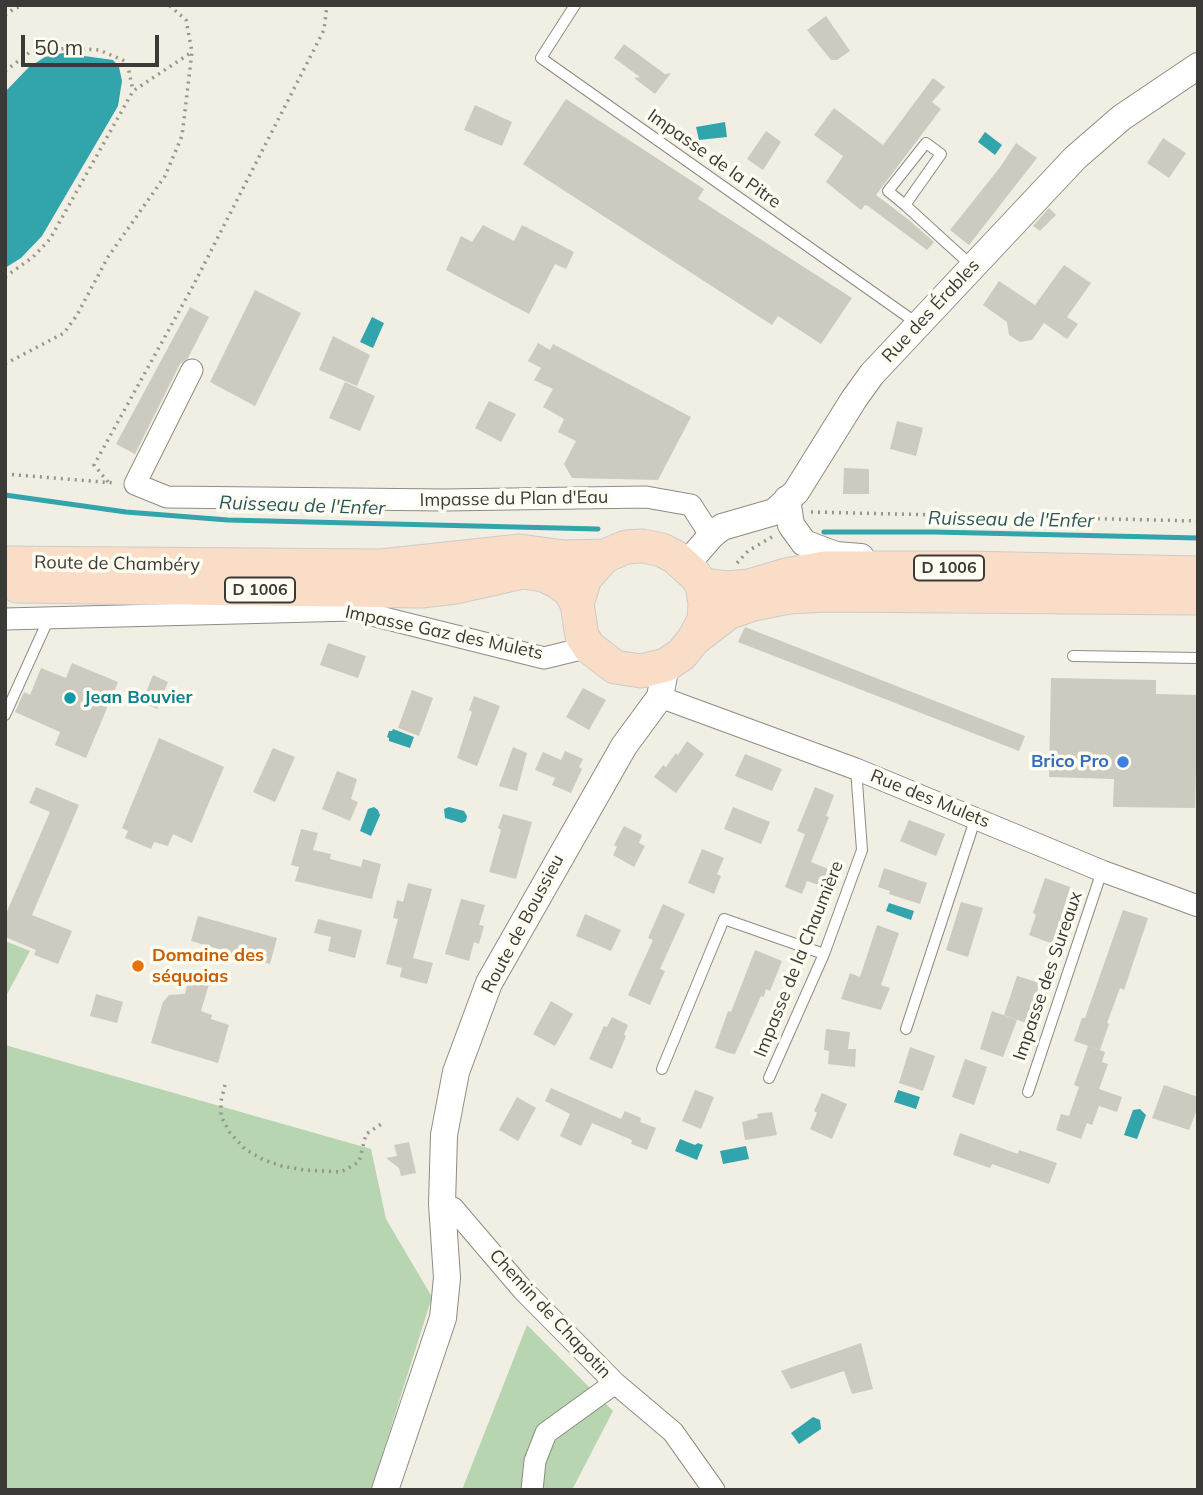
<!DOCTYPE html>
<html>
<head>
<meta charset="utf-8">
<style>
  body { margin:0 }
  #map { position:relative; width:1203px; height:1495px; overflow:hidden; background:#f1eee3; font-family:Mulish,sans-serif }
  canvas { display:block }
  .frame { position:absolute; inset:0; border:7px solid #3b3a36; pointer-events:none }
  .scale { position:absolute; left:21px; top:35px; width:138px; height:32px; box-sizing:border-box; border:4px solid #3b3a36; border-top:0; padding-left:9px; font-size:21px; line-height:24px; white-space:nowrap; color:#3b3a36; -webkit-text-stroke:5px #fffcf1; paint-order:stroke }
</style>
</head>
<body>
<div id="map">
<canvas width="1203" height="1495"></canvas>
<div class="frame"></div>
<div class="scale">50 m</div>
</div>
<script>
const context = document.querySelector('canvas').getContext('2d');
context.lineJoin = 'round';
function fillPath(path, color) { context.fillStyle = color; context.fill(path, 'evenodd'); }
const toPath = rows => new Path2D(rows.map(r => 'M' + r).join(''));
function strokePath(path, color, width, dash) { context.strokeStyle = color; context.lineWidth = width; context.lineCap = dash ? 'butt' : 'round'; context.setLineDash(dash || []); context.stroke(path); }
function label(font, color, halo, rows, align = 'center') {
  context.font = font + ' Mulish,sans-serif'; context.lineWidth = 7; context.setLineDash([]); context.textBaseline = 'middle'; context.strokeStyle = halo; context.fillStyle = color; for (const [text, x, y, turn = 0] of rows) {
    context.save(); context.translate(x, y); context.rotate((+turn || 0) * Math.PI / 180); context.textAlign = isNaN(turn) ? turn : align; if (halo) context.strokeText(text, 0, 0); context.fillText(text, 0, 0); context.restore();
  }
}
const green = toPath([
  [5,941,30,951,5,998],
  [5,1045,371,1149,386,1219,432,1297,371,1490,5,1490],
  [527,1325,613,1411,572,1490,462,1490]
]);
const water = toPath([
  [63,53,113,60,119,67,122,81,118,106,42,236,21,258,5,268,5,92,29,67,45,57],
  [725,122,727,137,699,140,696,127],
  [985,132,1002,145,995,155,978,142],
  [372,317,384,323,373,348,360,342],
  [393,729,414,737,410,748,389,741,389,738,387,737,389,731,392,731],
  [374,807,378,810,380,815,371,836,360,831,368,809],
  [449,807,464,811,467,816,466,821,462,823,445,818,444,809],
  [889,903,914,911,911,920,886,911],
  [898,1090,920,1097,916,1109,894,1102],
  [1140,1109,1146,1115,1137,1139,1124,1135,1133,1110],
  [680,1139,695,1145,698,1143,703,1145,697,1160,675,1151],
  [746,1146,749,1159,723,1164,720,1151],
  [813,1417,820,1420,821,1429,799,1444,791,1433]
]);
const stream = toPath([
  [5,495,126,512,228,520,598,529],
  [824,532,934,532,1198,538]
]);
const building = toPath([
  [826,16,850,51,837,60,831,60,807,30],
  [624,44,665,74,671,73,655,94,634,78,640,77,614,58],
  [933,78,945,87,932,102,941,109,876,195,909,220,934,242,927,250,868,206,865,205,861,210,826,182,843,156,814,135,834,108,883,145],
  [566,99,704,189,698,199,852,298,821,344,778,316,772,325,523,164],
  [475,105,512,122,502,146,464,130],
  [766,131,781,142,763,170,747,159],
  [1163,138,1186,153,1169,178,1147,163],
  [1016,143,1037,158,969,245,950,230,1001,166],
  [1049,208,1056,215,1040,231,1033,226],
  [483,225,514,241,522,225,574,252,566,269,555,264,529,314,446,270,461,236,472,242],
  [1064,265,1091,283,1067,317,1078,324,1067,339,1044,323,1032,340,1020,342,1009,335,1007,322,983,305,999,281,1035,305],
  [255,290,301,313,255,406,210,382],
  [190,307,209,317,188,358,180,364,135,454,116,444],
  [333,336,370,355,357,386,319,370],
  [538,343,550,350,553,344,691,417,658,480,572,478,564,464,576,441,558,432,564,419,543,407,553,389,534,380,541,368,528,361],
  [345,382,375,396,360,431,329,418],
  [489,401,516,414,501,442,475,428],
  [897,421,923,428,916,456,890,449],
  [844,468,869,469,869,494,843,494],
  [745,627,1025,736,1019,751,738,642],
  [328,643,366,656,358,678,320,665],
  [72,663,118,682,86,758,55,745,60,732,15,712,24,692,30,695,41,668,66,678],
  [153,675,168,682,157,709,142,702],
  [1051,678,1156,680,1156,694,1198,695,1195,808,1113,807,1114,779,1049,777],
  [583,688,606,700,589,730,566,717],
  [412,690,433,698,419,736,398,728],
  [474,696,500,706,477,766,457,758,472,712,469,710],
  [159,738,224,767,192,843,173,834,168,846,154,842,151,849,125,838,128,831,122,828],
  [687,741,704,754,676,793,654,777,663,765,666,767,676,753,678,755],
  [513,747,527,753,517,791,499,786],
  [273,748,295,757,275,802,253,792],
  [565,751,583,759,579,767,582,769,571,793,552,785,555,778,535,770,543,752,561,760],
  [745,754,782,769,772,791,735,776],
  [337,771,357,779,351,799,358,802,350,821,322,809],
  [36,787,79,805,32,915,72,931,58,964,34,955,36,950,5,937,5,916,50,812,29,803],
  [815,787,834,795,826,816,829,817,811,862,833,871,827,888,807,881,802,894,785,887,805,834,797,831],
  [733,807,770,822,761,844,724,829],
  [503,814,532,822,516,879,489,872,501,830,498,828],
  [909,820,945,834,936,856,900,841],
  [624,826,642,835,639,843,645,846,634,867,613,855,617,847,614,845],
  [301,829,318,833,313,850,331,854,330,859,361,867,363,859,381,864,372,899,295,881,299,867,291,865],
  [702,849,724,858,717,874,721,876,714,894,688,883],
  [884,868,927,883,920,904,889,894,890,891,878,887],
  [1045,878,1070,887,1053,944,1029,935,1036,915,1033,913],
  [408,883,432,889,413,958,433,963,427,984,400,977,402,968,386,964,398,919,393,918,397,900,403,902],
  [461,899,485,905,479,925,484,926,479,944,474,942,469,961,445,954],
  [961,902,983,908,968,957,946,950],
  [663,904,685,914,660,969,665,971,650,1005,628,995,653,940,648,938],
  [1123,910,1148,918,1124,990,1120,988,1107,1023,1109,1024,1100,1050,1074,1041,1082,1018,1085,1018],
  [585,914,621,930,611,951,576,936],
  [198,916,277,938,270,964,191,941],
  [318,919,362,930,355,958,328,951,331,937,314,933],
  [877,925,899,933,881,985,890,988,881,1010,841,999,850,973,860,977],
  [755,950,782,961,770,991,766,989,764,997,761,996,735,1054,729,1053,715,1048,728,1011,731,1012],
  [1017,976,1040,983,1026,1023,1004,1015],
  [189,977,209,984,201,1011,212,1015,211,1019,229,1025,218,1063,151,1043,163,1002,169,995,185,994],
  [96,994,123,1002,117,1023,90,1016],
  [551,1001,573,1014,555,1046,533,1034],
  [992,1011,1017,1020,1003,1057,980,1049],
  [612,1017,628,1025,624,1035,626,1036,612,1069,589,1059,604,1026,607,1027],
  [826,1029,850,1032,848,1049,856,1049,855,1067,828,1064,829,1051,824,1050],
  [1088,1046,1105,1052,1102,1062,1108,1064,1099,1089,1122,1097,1117,1112,1099,1106,1092,1125,1087,1123,1081,1139,1056,1130,1061,1114,1069,1116,1079,1087,1074,1085],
  [910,1047,935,1056,923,1091,899,1083],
  [965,1059,987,1067,974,1105,952,1097],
  [1164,1085,1198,1097,1198,1107,1189,1130,1152,1118],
  [551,1088,621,1119,625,1111,641,1118,640,1122,656,1128,647,1150,631,1144,632,1140,592,1123,581,1146,560,1136,570,1114,545,1101],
  [695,1090,714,1097,701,1129,682,1121],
  [822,1093,847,1104,832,1139,810,1129,817,1113,814,1111],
  [517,1097,536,1108,518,1141,499,1130],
  [772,1112,777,1135,745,1140,742,1122,758,1118,757,1114],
  [960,1133,1018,1154,1019,1150,1057,1163,1049,1184,992,1164,990,1168,953,1155],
  [409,1142,416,1173,401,1176,399,1168,386,1158,397,1156,394,1145],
  [861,1343,873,1389,852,1394,844,1371,791,1389,781,1371]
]);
const path = toPath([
  [5,15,15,8,26,5],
  [5,71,30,52,70,48,99,50,127,62,133,91],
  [5,277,33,257,50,239,133,91,192,52],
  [5,364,64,333,77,315,108,257,165,176,182,136,192,52,186,20,169,5],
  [5,474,115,483],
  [108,482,94,465,193,286,324,30,327,5],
  [811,512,1198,521],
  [737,563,748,551,772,537],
  [225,1085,221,1101,221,1116,230,1133,245,1149,264,1160,282,1166,304,1170,341,1172,359,1162,366,1134,383,1123]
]);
const service = toPath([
  [575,5,541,58,918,324],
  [905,205,888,191,926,143,941,154,905,205,973,267],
  [1073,656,1198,658],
  [5,715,49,618],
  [906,1029,976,817],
  [662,1069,724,919,824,954],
  [769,1078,824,954,862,850,856,769],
  [1028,1092,1102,871]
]);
const minor = toPath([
  [192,370,135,484,167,497,444,500,646,497,691,505,711,536],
  [5,619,352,610,544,658,589,647],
  [660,697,856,769,1102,871,1198,906],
  [442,1204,453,1208,523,1290,615,1383,546,1433,535,1461,532,1490],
  [615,1383,673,1432,714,1490]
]);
const tertiary = toPath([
  [787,499,791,525,804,543,836,555,861,557],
  [685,566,711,536,722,527,774,512,796,492,854,399,872,374,1075,158,1121,118,1198,66],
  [385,1490,443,1318,447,1278,442,1204,444,1135,456,1072,489,983,624,746,660,697,666,665]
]);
const primary = toPath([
  [643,546,662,550,675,557,695,575,702,585,705,603,704,620,694,639,682,654,666,665,641,671,615,667,589,647,582,636,577,604,585,578,605,556,626,547,643,546],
  [5,563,381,566,520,551,564,557,605,556],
  [702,585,727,588,749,586,786,575,825,568,967,568,1198,573],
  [17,586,421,591,456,587,523,572,544,575,558,582,570,591,577,604],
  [694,639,728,613,753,604,789,597,826,595,1198,598]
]);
const markers = [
  [70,698,7,"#0f9aa8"],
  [1123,762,7,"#3f7fe0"],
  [138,966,7,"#e8710a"]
];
const shields = [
  [949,568,70],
  [260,590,70]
];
const shieldNames = [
  ["D 1006",949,568],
  ["D 1006",260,590]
];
const streetNames = [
  ["Impasse de la Pitre",714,159,35],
  ["Rue des Érables",931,311,-47],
  ["Impasse du Plan d'Eau",514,499,-1],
  ["Route de Chambéry",117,564,1],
  ["Impasse Gaz des Mulets",444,633,12],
  ["Rue des Mulets",930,799,22],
  ["Route de Boussieu",523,924,-62],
  ["Impasse de la Chaumière",799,959,-68],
  ["Impasse des Sureaux",1048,976,-71],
  ["Chemin de Chapotin",550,1314,47]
];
const cultureNames = [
  ["Jean Bouvier",84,698]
];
const shopNames = [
  ["Brico Pro",1109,762]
];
const foodNames = [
  ["Domaine des",152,956],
  ["séquoias",152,977]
];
const waterNames = [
  ["Ruisseau de l'Enfer",302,506,2],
  ["Ruisseau de l'Enfer",1011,520,1]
];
fillPath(green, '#b6d5b0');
fillPath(water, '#32a4ac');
strokePath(stream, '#32a4ac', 5);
fillPath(building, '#cdcabf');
strokePath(service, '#8f8c82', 12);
strokePath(minor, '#8f8c82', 23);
strokePath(tertiary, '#8f8c82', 28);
strokePath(primary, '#cccccb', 35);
strokePath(path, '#96948c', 3.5, [2, 5]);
strokePath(service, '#fff', 10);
strokePath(minor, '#fff', 21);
strokePath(tertiary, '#fff', 26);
strokePath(primary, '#faddc7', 33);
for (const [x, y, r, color] of markers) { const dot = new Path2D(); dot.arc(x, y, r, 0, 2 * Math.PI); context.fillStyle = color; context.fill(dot); strokePath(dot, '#fffcf1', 2.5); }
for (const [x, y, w] of shields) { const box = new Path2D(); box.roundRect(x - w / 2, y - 12.5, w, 25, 5); context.fillStyle = '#fffcf1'; context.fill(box); strokePath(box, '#3b3a36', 2); }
label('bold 16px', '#3b3a36', null, shieldNames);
label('18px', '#3b3a36', '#fffcf1', streetNames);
label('bold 18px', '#0d838f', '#fffcf1', cultureNames, 'left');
label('bold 18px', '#366cbe', '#fffcf1', shopNames, 'right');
label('bold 18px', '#c56008', '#fffcf1', foodNames, 'left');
label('italic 19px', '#29585c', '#fffcf1', waterNames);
</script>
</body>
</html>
